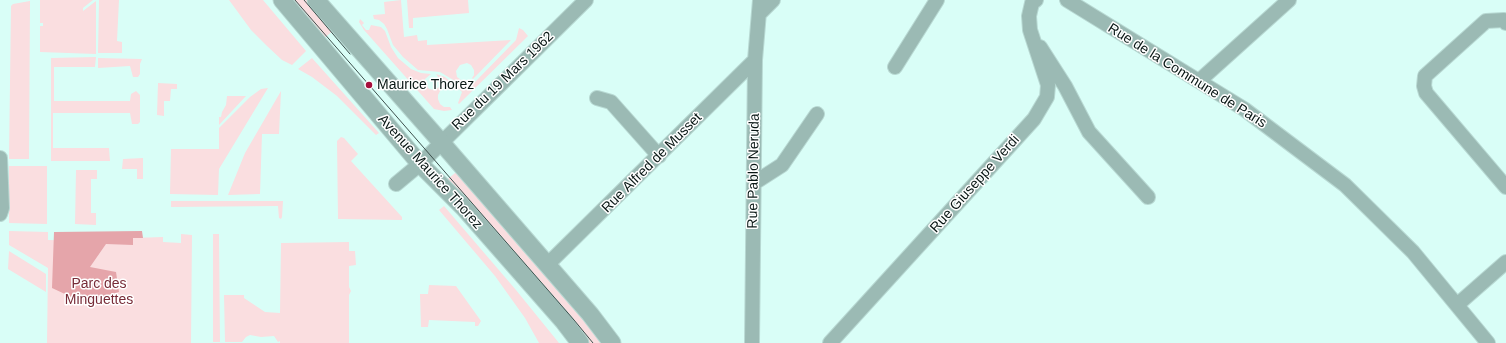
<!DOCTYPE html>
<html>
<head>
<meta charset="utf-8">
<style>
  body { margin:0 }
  canvas { display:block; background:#d9fef7 }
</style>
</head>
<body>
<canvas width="1506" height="343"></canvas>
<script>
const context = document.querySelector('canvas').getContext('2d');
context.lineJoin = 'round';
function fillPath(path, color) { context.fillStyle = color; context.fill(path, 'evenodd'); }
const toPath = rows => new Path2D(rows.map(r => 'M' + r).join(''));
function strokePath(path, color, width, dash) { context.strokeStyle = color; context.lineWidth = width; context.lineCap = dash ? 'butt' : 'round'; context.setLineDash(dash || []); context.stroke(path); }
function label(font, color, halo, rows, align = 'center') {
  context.font = font + ' Arial,sans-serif'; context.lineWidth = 3; context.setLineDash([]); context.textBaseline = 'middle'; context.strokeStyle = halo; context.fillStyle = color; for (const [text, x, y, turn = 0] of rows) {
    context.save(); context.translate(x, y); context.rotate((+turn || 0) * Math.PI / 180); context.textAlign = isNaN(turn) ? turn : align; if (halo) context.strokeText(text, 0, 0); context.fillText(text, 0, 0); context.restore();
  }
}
const green = toPath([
  [40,0,93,0,83,8,83,11,96,1,96,54,40,52,40,26,43,26,43,23,40,23],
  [99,0,119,0,117,41,122,42,122,53,98,53],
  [229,0,263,0,306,51,292,65,282,60,267,46,251,30],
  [288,0,311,0,337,27,320,42],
  [401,0,404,37,417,35,418,41,427,40,427,45,511,40,473,79,472,78,474,75,474,70,471,65,467,63,460,65,456,71,457,77,461,80,461,82,455,81,440,72,418,70,403,57,393,45,387,29,384,24,379,20,374,19,373,15,385,14,384,2],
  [407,0,468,0,469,13,413,18,413,28,409,28],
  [30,1,29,159,9,159,11,6,13,4],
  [360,19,364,23,362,25,366,30,369,30,371,25,381,27,385,31,391,47,398,58,411,69,421,73,431,74,425,79,425,82,429,89,435,90,439,87,441,81,436,74,445,77,452,83,452,85,446,86,441,89,438,95,438,99,440,104,444,107,450,107,452,110,444,111,434,109,364,30,359,22],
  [519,28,523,30,528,36,459,104,458,103,462,92,455,85,455,84,466,85,474,83,516,40],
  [96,57,95,67,54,67,54,101,130,101,131,94,136,91,140,95,140,122,138,124,132,124,130,113,53,113,53,148,109,148,110,161,51,161,51,58],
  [98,58,142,59,140,64,140,74,138,77,133,77,130,66,98,68],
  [312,58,379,133,376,135,337,96,312,77,298,69],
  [158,83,177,84,177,89,171,89,170,101,164,101,164,116,157,115],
  [268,88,219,169,218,195,170,194,171,149,219,149,219,128,250,97,261,89],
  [281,91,279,134,262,134,260,194,228,195,245,153],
  [227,96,246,96,219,125,219,117,221,117,222,112,226,105],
  [341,137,344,138,358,154,351,161,402,217,402,220,338,219,337,141],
  [143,158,143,179,137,179,137,169,122,169,123,159],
  [9,166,47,166,47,224,9,223],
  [460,169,607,343,586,343,444,182],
  [76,170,97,170,97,179,91,179,91,213,96,213,96,225,75,224],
  [171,201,283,201,282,217,281,219,279,218,278,206,171,207],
  [444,206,516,290,559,343,539,343,525,318,495,276,439,210],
  [9,231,48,232,48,240,133,242,133,238,163,237,163,242,181,243,181,234,192,235,191,343,47,343,48,268,9,245],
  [213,234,219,234,220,342,213,342],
  [349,242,349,251,355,251,356,265,349,266,349,287,351,291,349,295,349,343,280,343,280,341,278,342,274,336,261,337,250,335,246,337,242,342,225,342,224,295,244,295,244,298,265,312,280,313,281,243],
  [9,251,46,274,46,292,8,269],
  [429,285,456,286,481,321,478,326,475,326,475,322,429,320,428,327,421,327,420,294,428,294]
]);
const forest = toPath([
  [142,231,143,238,133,238,133,245,106,244,90,267,116,272,119,292,82,302,52,288,54,232]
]);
const minor = toPath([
  [1067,0,1244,109,1345,185,1413,252,1488,343],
  [760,13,773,0],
  [1506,23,1504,20,1486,21,1425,76,1424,86,1426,93,1506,187],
  [1040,47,1065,86,1089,132,1148,197],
  [895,67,937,0],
  [1199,81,1289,0],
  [597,98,611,102,659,156],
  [0,158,2,208,0,214],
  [754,183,782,165,817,114],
  [396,184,420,164,586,0],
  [547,265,755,60],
  [1457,305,1506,262],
  [752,343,755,60,760,0],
  [830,343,1034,119,1047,97,1048,85,1030,30,1029,16,1032,3,1036,0]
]);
const tertiary = toPath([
  [282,0,420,164,464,208,564,322,580,343],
  [316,0,441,142,590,314,612,343]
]);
const tram = toPath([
  [295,0,574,320,593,343],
  [304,0,350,54]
]);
const markers = [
  [369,85,4,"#a60e3c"]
];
const streetNames = [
  ["Rue de la Commune de Paris",1187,76,32],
  ["Rue du 19 Mars 1962",503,81,-44],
  ["Rue Alfred de Musset",652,163,-45],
  ["Rue Pablo Neruda",754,171,-89],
  ["Avenue Maurice Thorez",430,172,48],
  ["Rue Giuseppe Verdi",975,184,-48]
];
const poiNames = [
  ["Maurice Thorez",377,85]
];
const parkNames = [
  ["Parc des",99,284],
  ["Minguettes",99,300]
];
fillPath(green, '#fadee0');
fillPath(forest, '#e5a5aa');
strokePath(minor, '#b8d9d3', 16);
strokePath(tertiary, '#b8d9d3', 19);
strokePath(minor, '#9bbab4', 14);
strokePath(tertiary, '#9bbab4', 17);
strokePath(tram, '#3d504d', 1);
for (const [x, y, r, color] of markers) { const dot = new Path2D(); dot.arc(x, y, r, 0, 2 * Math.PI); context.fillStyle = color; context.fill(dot); strokePath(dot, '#fff', 1.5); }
label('14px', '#081614', '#fff', streetNames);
label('14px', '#081614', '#fff', poiNames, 'left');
label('14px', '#772b37', '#fff', parkNames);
</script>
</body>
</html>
